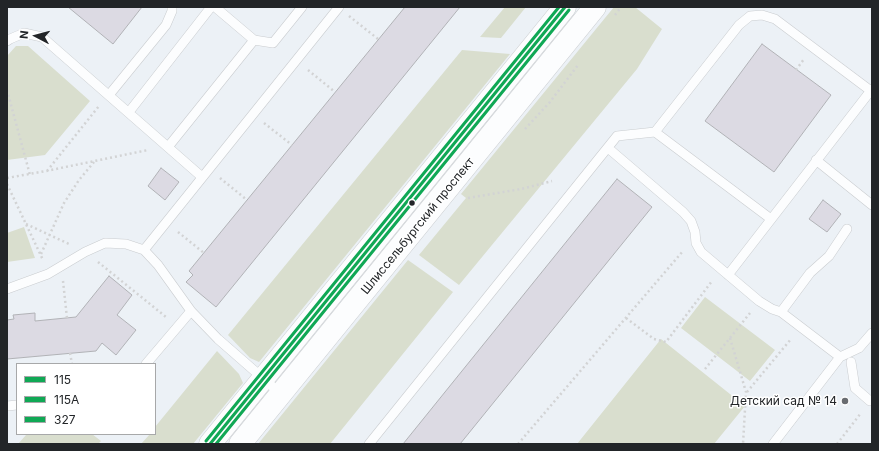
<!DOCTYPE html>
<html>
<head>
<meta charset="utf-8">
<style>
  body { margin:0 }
  #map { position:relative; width:879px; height:451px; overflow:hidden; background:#ecf1f6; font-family:Inter,sans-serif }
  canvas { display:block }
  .frame { position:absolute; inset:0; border:8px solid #222528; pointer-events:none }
  .legend { position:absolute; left:16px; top:363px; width:140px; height:72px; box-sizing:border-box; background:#fff; border:1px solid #a7a8a9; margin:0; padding:5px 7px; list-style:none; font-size:12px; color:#222528 }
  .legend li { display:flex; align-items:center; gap:8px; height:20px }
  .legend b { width:20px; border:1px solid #a7a8a9 }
  .north { position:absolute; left:16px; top:16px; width:40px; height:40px; -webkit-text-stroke:3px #fff; paint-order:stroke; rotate:276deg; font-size:11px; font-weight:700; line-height:16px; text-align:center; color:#222528 }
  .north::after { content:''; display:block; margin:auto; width:14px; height:18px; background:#222528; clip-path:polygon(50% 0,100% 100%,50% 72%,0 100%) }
</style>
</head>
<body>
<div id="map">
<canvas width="879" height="451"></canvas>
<div class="frame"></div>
<ul class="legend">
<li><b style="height:5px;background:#10a855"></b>115</li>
<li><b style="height:5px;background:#10a855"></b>115А</li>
<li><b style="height:5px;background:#10a855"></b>327</li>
</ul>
<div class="north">N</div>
</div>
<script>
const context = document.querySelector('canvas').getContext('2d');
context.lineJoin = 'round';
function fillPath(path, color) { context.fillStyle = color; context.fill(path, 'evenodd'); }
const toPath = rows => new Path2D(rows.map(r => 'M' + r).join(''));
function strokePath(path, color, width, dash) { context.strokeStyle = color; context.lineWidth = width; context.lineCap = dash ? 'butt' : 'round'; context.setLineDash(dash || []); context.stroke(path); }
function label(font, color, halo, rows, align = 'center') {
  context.font = font + ' Inter,sans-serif'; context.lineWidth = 3; context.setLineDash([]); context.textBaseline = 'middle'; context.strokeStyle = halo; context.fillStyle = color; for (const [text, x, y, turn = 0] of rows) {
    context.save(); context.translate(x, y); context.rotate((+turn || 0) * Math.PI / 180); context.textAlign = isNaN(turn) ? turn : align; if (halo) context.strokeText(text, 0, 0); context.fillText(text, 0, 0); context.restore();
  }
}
const green = toPath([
  [505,7,526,7,501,38,480,37],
  [614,7,635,7,662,29,637,69,459,285,419,255,466,198,461,194],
  [16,46,28,46,90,101,45,155,7,160,7,56],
  [462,50,510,54,259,362,250,358,228,335],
  [24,227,35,258,7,262,7,233],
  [408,260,453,292,330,444,258,444],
  [705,297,775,350,750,381,681,328],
  [661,339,745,406,714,444,577,444],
  [217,351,239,374,243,383,193,444,141,444,150,434,155,434,155,427],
  [32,434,92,434,101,441,98,444,18,444,26,435]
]);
const building = toPath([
  [68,7,142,7,113,44,68,7],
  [405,7,460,7,216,307,186,282,193,275,189,271,405,7],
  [762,44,831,95,774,172,705,121,762,44],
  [161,168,179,182,165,200,148,186,161,168],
  [617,179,652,207,460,444,403,444,617,179],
  [823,200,841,214,827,232,809,219,823,200],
  [109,276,132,295,117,315,136,330,116,355,102,343,96,351,7,359,7,320,14,319,13,315,35,313,35,321,76,317,109,276]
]);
const path = toPath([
  [615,15,621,7],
  [349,16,378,39],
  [308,70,335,92],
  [796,70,804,59],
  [7,90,30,175],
  [264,123,292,145],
  [525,129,550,102,578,65],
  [47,171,99,106],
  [7,178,46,171,148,150],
  [220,178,247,200],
  [7,184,43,260],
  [468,198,521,189,552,181],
  [26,224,69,244],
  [178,232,204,253],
  [41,254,64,203,79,180,94,162],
  [98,262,166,317],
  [63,281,67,318],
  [626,318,654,339,666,342,712,281],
  [730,338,746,392,743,444],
  [70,353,72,364],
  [705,369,750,313],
  [747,392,791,339],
  [518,444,683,251],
  [837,444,861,413]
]);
const service = toPath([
  [254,40,273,43,302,7],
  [7,41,10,39,24,33,42,37,202,177],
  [109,95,166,25,172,11,172,7],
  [129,112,211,7],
  [168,147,254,40,215,7],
  [608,148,683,212,691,221,695,232,696,243,701,252,759,301,772,309,781,312,840,357],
  [816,160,872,205],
  [771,219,655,132,739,25,750,16,762,15,775,19,871,91],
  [144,250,339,7],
  [728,275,872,89],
  [7,289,48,274,85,252,105,243,126,244,144,250,158,265,191,311,218,339,281,394],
  [781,312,810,273,829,256,847,229],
  [851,362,855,388,870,401],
  [146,364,191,311],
  [7,406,17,405],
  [369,444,617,136,655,132],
  [773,444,840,357,859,348,872,333]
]);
const primary = toPath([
  [210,444,565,7],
  [240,444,595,7]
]);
const bus1 = toPath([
  [210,444,565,7]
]);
const bus2 = toPath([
  [216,444,569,10]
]);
const bus3 = toPath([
  [206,441,559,7]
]);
const markers = [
  [412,203,3.5,"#222528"],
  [845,401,4,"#696c70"]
];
const streetNames = [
  ["Шлиссельбургский проспект",418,226,-51]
];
const poiNames = [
  ["Детский сад № 14",837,401]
];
fillPath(green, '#d9dece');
fillPath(building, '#dcdae3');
strokePath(building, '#b1b2b6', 1);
strokePath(service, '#c9cccf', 10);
strokePath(primary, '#c9cccf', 23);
strokePath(path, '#d2d3d4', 2.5, [2, 3]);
strokePath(service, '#fcfdfe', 9);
strokePath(primary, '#fcfdfe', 22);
strokePath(bus1, '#10a855', 3);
strokePath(bus2, '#10a855', 3);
strokePath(bus3, '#10a855', 3);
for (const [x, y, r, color] of markers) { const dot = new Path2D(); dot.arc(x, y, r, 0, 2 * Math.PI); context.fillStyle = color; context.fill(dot); strokePath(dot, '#fff', 1.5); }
label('12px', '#222528', '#fff', streetNames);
label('12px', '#222528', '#fff', poiNames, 'right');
</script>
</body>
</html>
